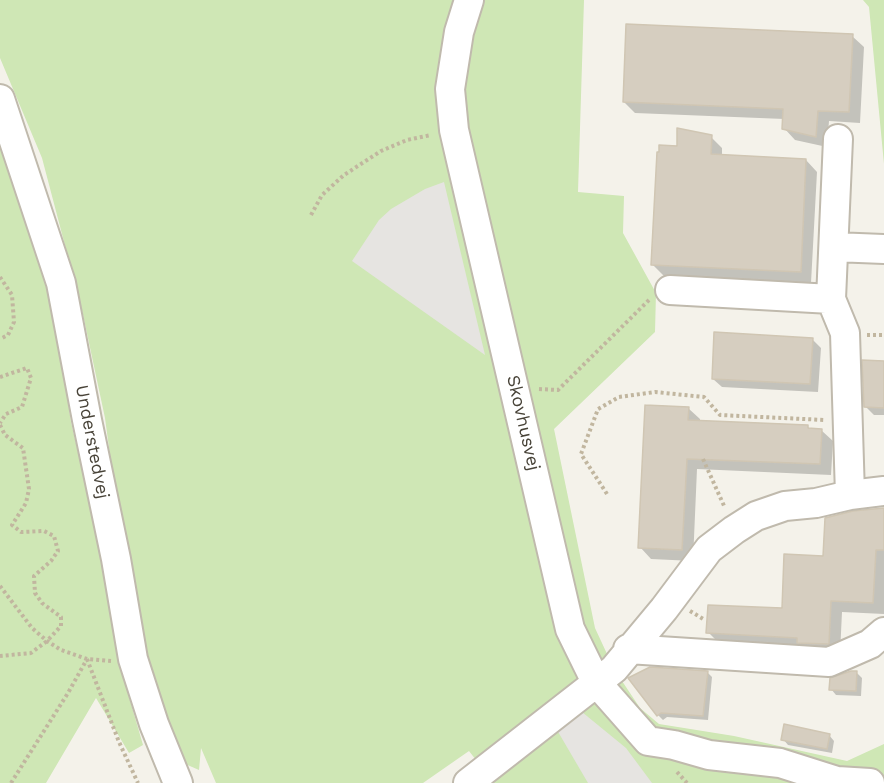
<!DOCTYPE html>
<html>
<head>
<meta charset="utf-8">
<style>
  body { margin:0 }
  canvas { display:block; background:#f4f2ea }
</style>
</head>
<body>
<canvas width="884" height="783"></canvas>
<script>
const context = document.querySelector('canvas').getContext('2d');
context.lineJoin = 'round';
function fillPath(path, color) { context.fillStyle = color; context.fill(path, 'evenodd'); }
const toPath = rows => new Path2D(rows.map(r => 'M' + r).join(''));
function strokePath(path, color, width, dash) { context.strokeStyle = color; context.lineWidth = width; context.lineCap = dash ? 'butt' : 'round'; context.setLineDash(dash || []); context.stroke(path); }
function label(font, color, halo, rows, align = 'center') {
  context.font = font + ' "Work Sans",sans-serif'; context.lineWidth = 4.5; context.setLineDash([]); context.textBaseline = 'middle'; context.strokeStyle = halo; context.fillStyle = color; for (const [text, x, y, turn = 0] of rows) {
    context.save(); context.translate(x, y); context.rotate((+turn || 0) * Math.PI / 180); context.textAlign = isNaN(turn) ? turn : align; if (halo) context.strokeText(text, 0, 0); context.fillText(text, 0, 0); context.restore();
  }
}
const green = toPath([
  [0,0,584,0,578,192,624,196,623,233,656,293,655,332,554,429,595,628,614,669,640,708,659,724,734,736,847,761,884,744,884,783,494,783,469,751,423,783,216,783,201,748,199,770,183,763,141,652,125,567,105,418,82,310,42,158,0,58],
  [863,0,884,0,884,164,869,7],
  [0,126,54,309,71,422,104,564,122,673,143,745,129,753,96,698,46,783,0,783]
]);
const parking = toPath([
  [444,182,485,355,352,261,379,220,391,209,425,189],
  [582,712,626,748,652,783,588,783,557,730]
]);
const shadow = toPath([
  [852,36,864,47,860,123,829,121,827,147,795,140,784,128,784,119,635,113,624,102],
  [711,137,722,148,722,156,806,160,817,172,811,283,664,276,653,265,678,148],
  [812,339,821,348,818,392,722,387,713,379],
  [884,362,884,415,874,415,865,406],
  [688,408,700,419,700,422,807,426,811,430,821,430,833,441,831,475,697,469,693,561,651,559,640,547],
  [884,508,884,614,842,612,840,654,719,643,708,632,783,610,824,558],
  [707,672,712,677,708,720,667,717,663,720,658,715],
  [856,672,862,678,861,696,836,695,831,689],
  [829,735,834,741,832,753,788,745,783,739]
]);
const building = toPath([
  [626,24,853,34,849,112,818,111,816,137,782,129,783,109,623,102,626,24],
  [677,128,712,135,711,154,806,159,801,272,651,265,657,152,659,152,659,145,677,146,677,128],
  [714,332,813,338,810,384,712,379,714,332],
  [862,360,884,361,884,408,864,407,862,360],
  [645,405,689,407,688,420,808,425,808,428,822,429,820,464,687,459,682,550,638,548,645,405],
  [884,508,884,550,876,550,873,603,831,601,829,644,797,643,797,638,706,633,708,605,782,608,784,554,823,556,825,518,853,511,884,508],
  [650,667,708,671,703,716,661,713,657,716,628,678,650,667],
  [851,671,857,671,856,691,829,690,830,678,851,671],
  [784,724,830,734,827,749,781,740,784,724]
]);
const path = toPath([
  [311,215,322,195,344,175,381,151,407,140,431,135],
  [0,277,12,295,14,322,8,335,0,339],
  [867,335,884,335],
  [0,377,27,368,31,378,22,407,6,414,0,423],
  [539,389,558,390,650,299],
  [0,425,5,435,23,448,29,489,26,503,12,525,21,532,44,531,54,536,58,551,51,561,34,576,35,593,42,603,61,617,61,626,47,641,31,653,0,656],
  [703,459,725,508],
  [607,494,581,454,598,409,619,397,655,392,704,397,720,415,825,420],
  [0,586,32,628,47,641,61,650,87,659,111,661],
  [690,611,705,620],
  [87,659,119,742,138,783],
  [677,772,687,783],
  [11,783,68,693,87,659]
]);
const minor = toPath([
  [469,0,459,32,450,89,454,130,570,629,596,682,648,741,674,745,709,755,780,763,837,781,870,783],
  [0,99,61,283,87,420,116,559,133,659,154,724,178,783],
  [838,139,831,299,845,333,850,495],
  [834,247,884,249],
  [670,290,831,299],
  [628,649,829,662,870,644,884,632],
  [468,783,614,669,664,609,709,549,734,530,756,516,785,506,816,503,850,495,884,491]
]);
const streetNames = [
  ["Skovhusvej",523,423,77],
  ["Understedvej",92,442,79]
];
fillPath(green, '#cfe7b5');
fillPath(parking, '#e6e4e1');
fillPath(shadow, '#0003');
fillPath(building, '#d6cec0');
strokePath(building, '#d0c6b3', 1.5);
strokePath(minor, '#c0baad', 32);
strokePath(path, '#c1b69f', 4, [3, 3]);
strokePath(minor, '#fff', 28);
label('18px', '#484338', '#fff', streetNames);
</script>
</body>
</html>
